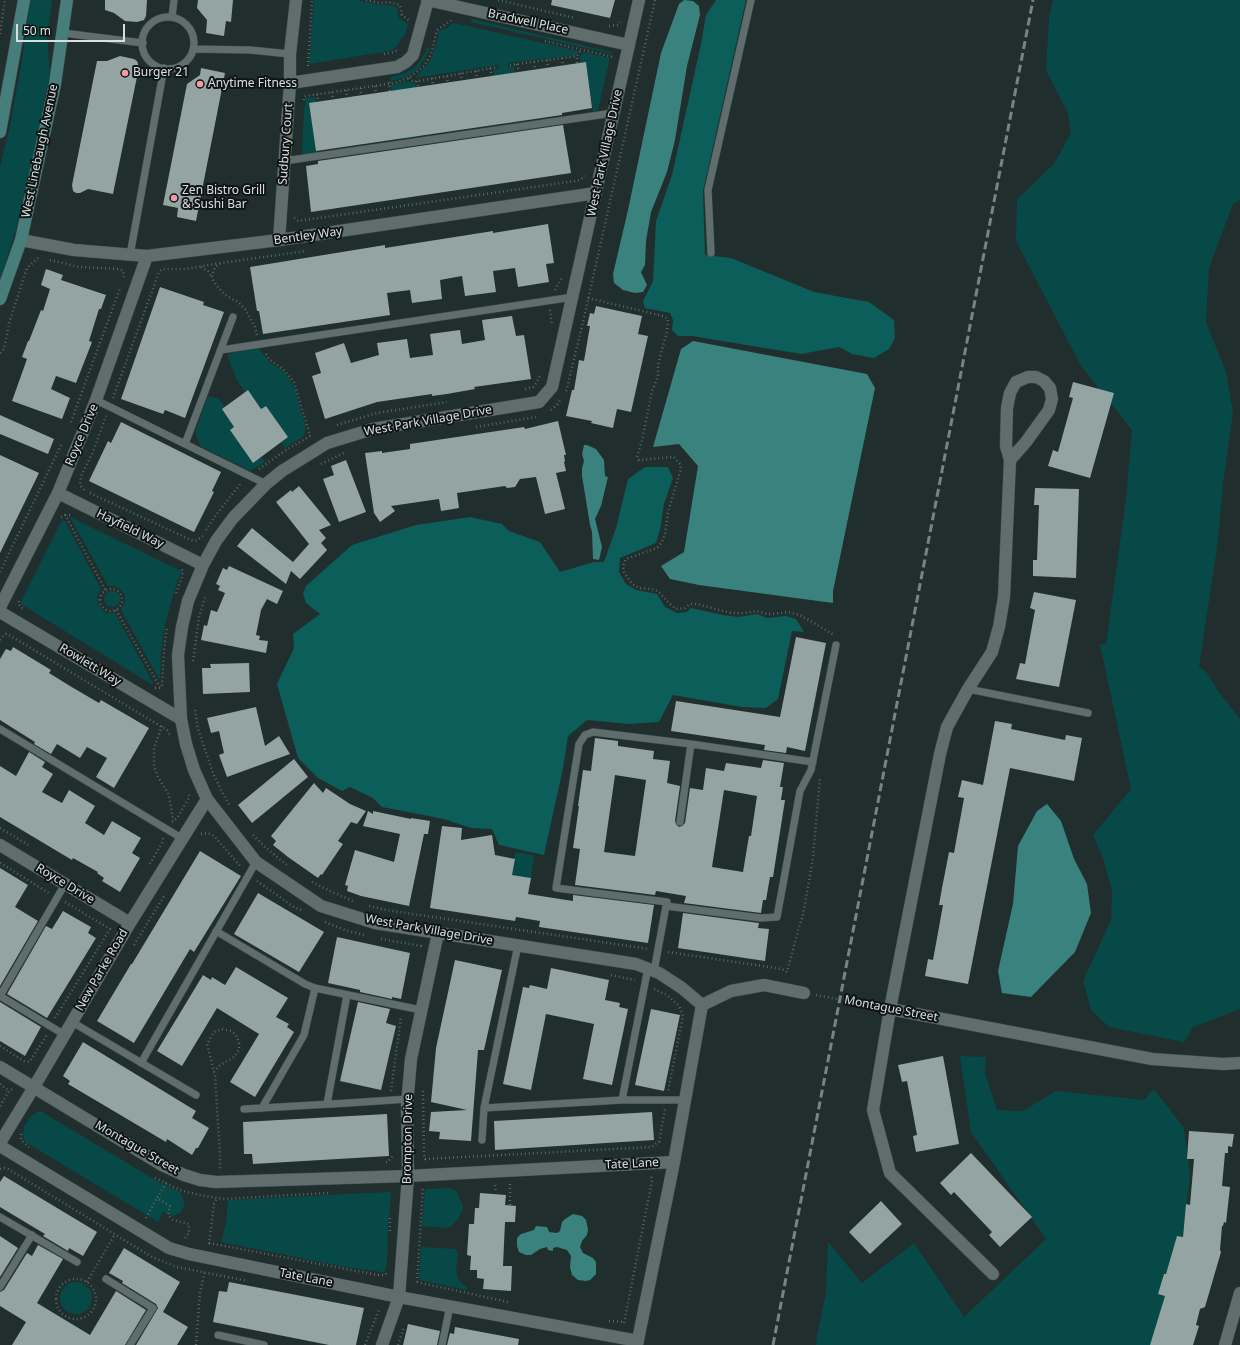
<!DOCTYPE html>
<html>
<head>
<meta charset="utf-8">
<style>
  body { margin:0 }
  #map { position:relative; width:1240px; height:1345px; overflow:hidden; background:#202e2d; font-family:"Noto Sans",sans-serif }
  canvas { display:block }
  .scale { position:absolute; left:16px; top:24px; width:109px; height:18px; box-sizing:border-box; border:2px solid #d8e0df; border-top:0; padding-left:5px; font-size:12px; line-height:14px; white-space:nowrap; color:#d8e0df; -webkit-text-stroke:3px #0f1514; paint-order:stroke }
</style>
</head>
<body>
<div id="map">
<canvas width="1240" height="1345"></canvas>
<div class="scale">50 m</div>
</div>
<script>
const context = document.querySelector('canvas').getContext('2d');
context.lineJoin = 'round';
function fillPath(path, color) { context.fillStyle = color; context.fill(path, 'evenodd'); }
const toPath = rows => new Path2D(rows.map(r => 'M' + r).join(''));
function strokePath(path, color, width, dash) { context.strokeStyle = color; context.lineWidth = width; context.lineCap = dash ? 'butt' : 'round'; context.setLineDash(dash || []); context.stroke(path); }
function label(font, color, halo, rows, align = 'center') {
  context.font = font + ' "Noto Sans",sans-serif'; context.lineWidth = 4; context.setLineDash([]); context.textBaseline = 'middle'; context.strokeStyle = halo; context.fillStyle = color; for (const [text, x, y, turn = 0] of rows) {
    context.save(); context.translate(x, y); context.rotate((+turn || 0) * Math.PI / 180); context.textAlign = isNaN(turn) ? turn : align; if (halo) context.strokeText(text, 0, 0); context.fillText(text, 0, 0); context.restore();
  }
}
const green = toPath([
  [30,0,52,0,47,36,50,73,33,156,16,229,0,280,0,167,9,131,22,61],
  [314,0,356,0,381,5,387,5,397,7,399,18,408,24,405,35,402,37,397,47,389,51,309,64],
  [1053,0,1240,0,1240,200,1233,204,1209,268,1206,322,1226,372,1233,412,1224,476,1217,548,1199,666,1207,673,1218,691,1240,719,1240,1009,1193,1027,1184,1042,1109,1027,1091,1010,1083,981,1111,920,1112,891,1103,858,1093,835,1131,789,1100,644,1106,644,1126,499,1132,430,1081,366,1016,241,1017,199,1054,164,1071,133,1068,113,1046,70,1049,17],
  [472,19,612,52,612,54,471,22],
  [452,23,468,26,578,51,577,55,508,63,509,67,514,66,515,72,511,73,518,122,506,124,493,70,499,69,498,65,415,78,430,61,437,42,439,31,447,28],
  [427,47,430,48,428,53,418,69,407,77,391,81,390,77,406,73,417,65,426,52],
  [583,52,610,58,598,110,593,112,586,62,580,63,580,57],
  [408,81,411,83,415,83,416,87,415,119,418,137,406,139,402,114,392,91,391,85],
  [315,97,316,102,309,104,317,153,306,155,302,153,304,111,306,98],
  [259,348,269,362,284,372,291,381,295,389,305,426,305,432,304,436,285,448,281,442,288,437,266,406,261,409,248,390,245,392,237,380,228,358,228,354,232,353],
  [208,396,218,398,225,407,222,409,234,427,230,430,253,462,261,457,265,462,250,471,200,446,195,432],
  [70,517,181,571,174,592,165,624,161,652,160,679,159,679,121,610,125,602,125,596,122,591,119,588,115,586,108,586],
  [62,520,65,521,101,589,97,596,97,601,102,610,107,613,115,613,153,683,151,684,21,604,21,602],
  '104 599a8 8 0 1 1 16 0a8 8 0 1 1-16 0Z',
  [515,852,534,855,531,878,512,875,515,859,514,859],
  [960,1056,986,1057,985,1073,997,1110,1023,1111,1056,1091,1144,1100,1154,1089,1184,1128,1190,1175,1178,1273,1151,1345,816,1345,817,1336,826,1292,828,1242,862,1283,914,1243,964,1317,1046,1239,971,1132],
  [37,1112,42,1112,157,1181,180,1192,185,1203,181,1212,174,1216,163,1212,158,1222,27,1143,24,1140,23,1137,24,1127,29,1118],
  [451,1188,456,1191,463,1205,463,1209,458,1219,451,1226,448,1228,422,1226,425,1189],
  [389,1192,391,1193,391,1197,388,1226,387,1264,385,1272,382,1272,345,1267,221,1242,226,1223,228,1200],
  [421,1247,456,1249,458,1255,456,1271,457,1276,461,1283,467,1287,467,1290,419,1280],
  '60 1298a16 16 0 1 1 32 0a16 16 0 1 1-32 0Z'
]);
const forest = toPath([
  [716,0,746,0,703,191,705,255,731,258,814,292,869,302,894,320,895,338,889,349,874,358,852,354,839,347,801,354,692,336,678,336,672,330,673,320,670,313,645,308,643,301,653,281,656,221,672,175,701,44,706,15],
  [645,467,668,467,673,478,664,504,660,530,656,543,620,558,619,572,626,584,636,590,657,594,665,607,677,613,687,612,691,608,723,615,739,617,757,614,767,618,786,616,796,619,804,632,792,631,778,699,766,708,742,707,673,695,659,722,629,724,587,720,568,736,563,768,544,855,499,845,492,829,471,828,444,819,382,807,373,798,350,787,342,791,318,778,298,758,277,684,294,648,293,634,320,614,306,603,303,594,306,586,352,545,416,525,470,517,502,524,509,531,540,542,560,572,594,562,604,562,616,528,628,479]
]);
const water = toPath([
  [684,0,693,1,699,6,700,15,687,66,675,140,667,172,651,212,646,241,645,265,641,272,647,285,643,292,635,293,623,290,614,283,613,274,628,210,661,53,679,4],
  [693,341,867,374,875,388,833,591,833,603,699,585,670,579,661,566,684,552,698,466,679,444,653,447,681,349],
  [584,445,587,445,596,449,604,460,605,476,608,477,601,506,595,519,602,547,599,560,593,559,592,532,590,525,582,476,582,468,584,461,582,454],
  [1047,804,1061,821,1074,859,1087,884,1091,913,1075,952,1031,997,1002,993,998,971,1013,904,1018,846,1037,811],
  [573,1214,582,1216,586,1220,588,1229,587,1235,582,1241,580,1247,583,1253,593,1258,596,1262,596,1274,590,1280,586,1281,578,1280,572,1275,570,1267,571,1256,567,1250,557,1247,553,1248,553,1251,548,1250,547,1247,540,1249,531,1255,526,1255,519,1252,517,1246,517,1238,521,1234,534,1230,536,1226,547,1227,549,1232,557,1233,560,1231,562,1222,565,1219]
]);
const building = toPath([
  [105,0,147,0,146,16,144,20,137,22,125,21,114,13,105,10],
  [198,0,233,0,231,22,226,21,224,36,206,33,207,20,197,8],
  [552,0,615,0,610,18,551,5],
  [120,56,134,59,137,61,139,67,113,194,88,189,80,193,76,193,73,191,72,185,97,61,107,61],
  [586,62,592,108,562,113,562,115,316,151,309,103],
  [201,68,225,73,196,221,177,217,178,208,163,205,187,84,200,75],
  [563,125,571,173,311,212,306,166,318,164,318,161],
  [548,224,554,263,546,264,549,282,518,287,515,268,493,271,496,292,465,296,462,276,440,280,442,299,412,303,410,290,387,293,390,315,263,334,259,311,257,311,250,267,385,245,385,248,493,231,493,233],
  [46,269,63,275,61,280,106,295,101,309,99,309,89,341,92,342,76,383,56,376,51,389,70,398,62,419,12,401,27,359,22,357,28,341,29,341,41,310,43,311,50,289,41,285],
  [160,287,204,302,203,305,224,312,185,418,165,410,163,414,121,399],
  [596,306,642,316,638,334,648,336,631,412,617,409,613,428,591,423,592,421,566,416,572,390,574,390,579,360,584,361,590,326,587,326,590,313,594,314],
  [512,316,516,336,524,335,531,379,474,387,475,389,447,394,432,396,432,394,377,402,325,419,312,376,321,373,315,353,344,343,351,363,379,355,377,343,407,339,410,358,433,355,430,334,460,330,462,344,485,340,482,320],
  [1073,382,1114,393,1090,478,1048,466,1053,450,1058,452,1073,398,1069,397],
  [248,390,261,409,266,406,288,437,253,463,230,430,234,427,222,409],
  [0,415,54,439,48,454,0,434],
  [558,421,566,455,564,455,565,461,564,462,566,471,556,473,565,509,545,514,536,477,520,479,515,487,507,488,505,486,457,493,459,508,441,511,439,499,391,506,395,511,380,522,374,513,365,453,382,451,382,453,410,449,410,444,524,427,525,429],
  [121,422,221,472,212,491,214,492,194,532,89,481,108,441,111,443],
  [0,455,39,473,0,553],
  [346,460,366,512,339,522,323,479,334,475,331,466],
  [299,486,331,525,319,530,326,538,321,543,327,550,300,579,291,571,286,584,237,546,252,528,293,562,309,544,276,502,291,490,292,492],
  [1035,488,1079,489,1076,578,1033,576,1033,560,1037,560,1039,505,1034,505],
  [229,566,283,591,277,604,267,599,261,610,256,635,260,636,259,640,268,641,266,653,201,640,204,625,207,626,211,610,217,612,225,593,218,590,220,586,216,584,223,568,227,570],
  [1034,592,1076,600,1059,687,1016,679,1020,663,1025,664,1035,610,1030,608],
  [796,637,826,643,805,751,787,747,786,753,764,750,765,745,671,731,676,701,780,717],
  [13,647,51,670,49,673,70,686,99,703,101,700,149,728,114,788,96,777,107,758,87,747,80,758,57,744,51,754,34,744,35,742,0,720,0,659,6,649,11,651],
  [249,663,250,692,203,694,202,668,211,668,210,664],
  [256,707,265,746,279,736,290,754,227,777,219,755,224,753,219,731,211,733,207,718],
  [995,721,1012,724,1011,729,1065,740,1066,735,1082,738,1074,781,1010,768,968,984,925,976,928,959,933,960,943,905,939,905,942,888,949,852,954,853,964,798,958,797,962,780,983,785],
  [595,738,618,741,618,746,654,751,653,759,670,761,667,783,680,786,675,821,676,824,679,827,682,826,685,823,690,788,703,790,706,768,724,771,726,763,761,768,763,760,784,763,780,787,783,787,781,800,785,800,780,832,773,877,770,877,766,900,763,900,761,913,684,903,686,896,656,891,655,895,575,885,580,849,573,848,579,806,578,806,583,770,591,771],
  [615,775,646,780,635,856,604,852],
  [724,790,757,796,751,836,749,836,743,872,712,867],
  [29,752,45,762,42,767,53,774,42,792,62,803,69,790,95,806,85,823,104,835,112,821,141,838,132,853,140,858,120,892,102,881,104,878,97,873,98,872,73,858,72,860,0,817,0,766,16,776],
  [294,759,308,777,252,823,238,805],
  [314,783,323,793,326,788,350,804,366,811,357,824,351,822,338,841,343,844,322,875,321,874,318,878,288,857,273,845,276,841,271,836],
  [368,811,373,814,373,811,411,819,411,818,430,821,428,834,424,834,409,906,361,896,347,891,348,886,345,885,355,850,394,862,400,834,363,826],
  [442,826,462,828,461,840,492,835,495,855,515,859,512,875,531,878,528,894,573,901,573,895,654,905,648,943,539,927,540,921,516,917,515,921,430,908],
  [200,851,241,876,194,952,190,949,134,1043,97,1021,131,964,132,964],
  [0,868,28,885,15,907,38,921,0,986],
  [258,893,324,932,299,972,234,934],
  [63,911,91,927,88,933,96,938,47,1018,7,994,46,926,52,929],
  [683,913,759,923,758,928,769,929,765,961,678,948],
  [337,937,410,953,401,999,392,997,392,999,360,992,360,990,328,983],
  [455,960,502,970,484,1050,478,1050,471,1141,439,1139,440,1132,429,1131,431,1112,467,1110,431,1102,436,1048],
  [236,967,288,998,276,1017,289,1024,287,1027,294,1032,255,1097,230,1082,259,1034,217,1008,182,1066,157,1051,203,975,211,980,212,977,225,985],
  [551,968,609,980,605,1000,620,1003,619,1007,628,1009,612,1085,583,1079,594,1024,546,1014,531,1090,503,1084,523,987,529,988,530,985,547,989],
  [0,1002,41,1027,25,1056,0,1041],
  [358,1002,390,1009,386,1023,396,1026,381,1090,340,1081],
  [651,1009,680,1015,664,1091,635,1085],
  [83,1042,196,1111,192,1118,209,1128,198,1148,196,1148,192,1155,167,1139,166,1142,68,1084,70,1081,63,1076],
  [943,1056,959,1144,916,1152,913,1136,917,1135,907,1081,902,1082,898,1065],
  [652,1112,654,1140,495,1150,494,1121],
  [387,1114,389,1156,253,1164,252,1154,244,1154,243,1122],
  [1189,1131,1234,1134,1232,1147,1228,1146,1228,1153,1225,1153,1222,1186,1230,1187,1226,1223,1224,1222,1223,1226,1222,1226,1220,1250,1221,1252,1205,1307,1200,1309,1196,1325,1199,1326,1193,1345,1150,1345,1165,1296,1158,1294,1164,1274,1166,1274,1177,1236,1183,1237,1186,1204,1190,1205,1194,1159,1187,1159],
  [971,1153,1032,1217,1000,1247,989,1235,992,1232,954,1192,951,1195,940,1183],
  [4,1176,97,1232,83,1256,69,1248,68,1251,43,1236,45,1234,0,1207,0,1182],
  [480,1193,506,1195,505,1205,516,1206,515,1222,505,1222,503,1266,512,1266,511,1291,483,1289,484,1279,477,1278,477,1270,470,1270,471,1256,467,1255,469,1224,474,1224,475,1208,479,1208],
  [881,1201,902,1224,870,1254,849,1232],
  [0,1236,18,1248,0,1277],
  [38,1245,63,1259,37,1303,90,1335,116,1291,146,1310,125,1345,12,1345,26,1322,0,1306,0,1292,4,1290,27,1253,32,1256],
  [124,1248,180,1282,163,1312,188,1327,177,1345,136,1345,158,1308,156,1304,122,1283,123,1281,109,1273],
  [229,1282,364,1308,356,1345,329,1345,213,1322,219,1291,227,1292],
  [408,1324,440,1331,437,1345,403,1345],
  [455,1327,519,1339,518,1345,447,1345,450,1333,454,1334]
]);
const path = toPath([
  [366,0,380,3,387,2,400,5,402,15,410,21],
  [498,0,575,18],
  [609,26,618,25,620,22],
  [0,34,5,0],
  [545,41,613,57],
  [384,54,394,52,399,49],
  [562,58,563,65],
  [547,60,548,67],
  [534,62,535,69],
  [577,63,577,56],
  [517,64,519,72],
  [510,65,577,56,581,50],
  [308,66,312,0],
  [490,68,492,76],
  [476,71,477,78],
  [461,73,462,81],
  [447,76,448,83],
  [409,78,413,82,498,67],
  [432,78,433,85],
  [417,81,418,87],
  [389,82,390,91],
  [375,86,376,93],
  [361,88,361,96],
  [346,90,347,98],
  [332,92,333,100],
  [317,94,318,102],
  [304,100,304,97,306,96,394,83,409,78,424,66,429,58,432,51,437,30,450,21,453,20],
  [294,218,298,221,492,193,575,181,580,180,585,176],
  [50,260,79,267,120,269,123,271,124,275,123,279],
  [201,267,208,271,211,276],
  [555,290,562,277],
  [588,298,663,316,668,319,667,331,658,365,658,377,652,391,642,440,637,457,639,460,674,457,680,464,681,469,668,512,665,534,662,542,657,548,626,559,623,566,624,572,632,584,636,586,639,588,652,589,658,591,669,603,676,609,685,608,690,604,697,604,731,613,745,613,757,611,767,614,772,614,788,612,800,615,834,635],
  [550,310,552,325],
  [257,335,255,327,245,309,238,302,225,295,217,286,213,280,212,275,214,270,216,266,221,263,306,251],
  [0,353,4,349,10,320,27,268,40,256],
  [266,354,270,360,283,369,294,382,310,436],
  [525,389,533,387,537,382,540,376],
  [566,391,567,388,584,318,655,0],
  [113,398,159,272,162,269,186,269,221,263],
  [551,410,557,405,561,399],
  [71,422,120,288],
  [337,425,377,413,447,402],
  [476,427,536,417],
  [321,464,344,453],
  [259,469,286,450,312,435],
  [84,490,80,485,81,476,92,454,106,416],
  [90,493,191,540,195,541,203,536],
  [65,515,71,515],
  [61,517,65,515,106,591],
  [206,530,216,515,241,483],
  [0,572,62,443],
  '100 600a11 11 0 1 1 22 0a11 11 0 1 1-22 0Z',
  [176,593,182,577,183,571,181,569],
  [19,601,19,604,20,607,24,609],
  [116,610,160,687],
  [0,640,3,636,6,634,9,635,167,730,170,735],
  [193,661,199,617,205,597],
  [155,688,160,688,162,685,164,650,167,626],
  [195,710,198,729,213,773,223,794,230,806],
  [162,726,154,748,154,766,158,777,169,795,173,821],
  [172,822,177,818,189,798,189,793],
  [0,828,30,846],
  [201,834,208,833,214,836,241,867],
  [253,835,265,847,288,866],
  [0,863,49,893],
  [150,864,162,843,163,838],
  [257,881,294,907,303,911],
  [312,882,332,892,353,901],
  [369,906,386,910,649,949],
  [325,922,345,930,364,935],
  [381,939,421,946,420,949],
  [134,945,164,896],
  [668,952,782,969,787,972,799,927,803,915,813,858,820,778],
  [611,975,635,980],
  [654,989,667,995,679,1006,683,1016,668,1091],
  [816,995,878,1007],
  [55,1018,110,929,65,902],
  [0,1046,24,1061,29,1062,30,1061,47,1035],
  [214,1072,219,1066,234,1057,239,1050,239,1043,236,1035,231,1031,222,1029,214,1032,207,1044,215,1075,220,1156,220,1169],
  [0,1084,9,1091],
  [391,1091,401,1017],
  [423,1091,424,1154,426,1163],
  [0,1106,9,1091,13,1089],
  [21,1134,21,1140,29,1147],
  [425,1159,652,1147,655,1144,659,1142,665,1109],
  [386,1162,388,1162,394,1154],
  [0,1169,4,1168,8,1169,152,1257,177,1267,248,1281],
  [155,1178,180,1190,199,1195,223,1199,328,1193],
  [166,1183,157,1198,170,1206,168,1215,173,1220,189,1224,189,1233,185,1238],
  [495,1185,496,1192],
  [510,1205,510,1183,512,1183],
  [146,1218,157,1198],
  [390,1231,390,1218],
  [209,1243,378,1275,385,1275,387,1272],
  [209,1244,214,1204,217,1198],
  '56 1299a20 20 0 1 1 40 0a20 20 0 1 1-40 0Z',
  [87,1282,115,1234],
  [417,1282,508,1302],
  [417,1282,423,1187],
  [609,1321,625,1322],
  [624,1323,652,1181,651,1175],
  [196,1345,200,1292,205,1271],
  [365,1345,379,1310],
  [398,1345,404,1327]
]);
const service = toPath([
  [172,17,174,0],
  '142 43a26 26 0 1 1 52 0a26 26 0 1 1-52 0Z',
  [63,33,143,43],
  [194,49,250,50,290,54],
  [284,161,613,113],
  [711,253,708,190,751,0],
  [130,255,164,68],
  [221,350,573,297],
  [96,400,266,484],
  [185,444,233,317],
  [968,689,1088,713],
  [0,729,183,839],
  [680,822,691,744,813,762],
  [666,906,667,902,556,888,579,744,585,735,593,732,691,744],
  [216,931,305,984,315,988,421,1010],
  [654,971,666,906,761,918,777,917,800,791,811,770,836,645],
  [72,1022,196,1095],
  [65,1035,0,996,65,884],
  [141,1063,256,862],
  [622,1100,648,968],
  [327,1104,347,995],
  [262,1108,304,1035,315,988],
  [484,1108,518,945],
  [244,1109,348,1103,408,1099],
  [482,1140,484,1108,622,1100,685,1100],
  [0,1217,77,1262],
  [106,1279,153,1308,130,1345],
  [0,1287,32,1235],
  [218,1335,264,1345],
  [442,1345,450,1306]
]);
const minor = toPath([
  [427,0,629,45],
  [639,0,552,387,539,402,373,429,327,443,282,471,266,484,233,518,216,541,203,565,188,601,182,627,178,655,181,719,186,744,194,770,207,799,256,862,321,906,375,923,636,964,659,973,682,988,702,1005],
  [290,83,390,68,397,67,406,62,413,55,428,0],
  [21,240,74,250,147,256,279,240,596,193],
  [279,240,290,83,290,54,296,0],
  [58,493,203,565],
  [0,607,58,493,96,400,147,256],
  [0,612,181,719],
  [0,845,130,923],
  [702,1005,731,991,764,985,804,993],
  [890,1009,1152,1059,1223,1064,1240,1063],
  [0,1067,162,1165,184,1175,200,1180,216,1182,408,1176,674,1162],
  [0,1143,34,1087,130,923,207,799],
  [0,1146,169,1248,189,1254,399,1297,638,1341],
  [993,1274,890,1173,873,1110,890,1009,940,754,947,727,968,689,992,652,999,627,1004,597,1010,460,1006,446,1007,408,1010,393,1016,382,1028,377,1036,377,1044,381,1050,388,1052,399,1049,410,1026,442,1010,460],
  [382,1345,399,1297,408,1176,407,1105,411,1059,438,933],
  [637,1345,674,1162,702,1005],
  [1225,1345,1240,1293]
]);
const secondary = toPath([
  [0,132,24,0],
  [0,299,21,240,55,84,67,0]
]);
const rail = toPath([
  [773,1345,1033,0]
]);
const markers = [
  [125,73,4,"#f39aa8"],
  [200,84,4,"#f39aa8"],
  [174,198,4,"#f39aa8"]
];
const streetNames = [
  ["Bradwell Place",528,22,12],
  ["Sudbury Court",286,144,-86],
  ["West Linebaugh Avenue",40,151,-78],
  ["West Park Village Drive",605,153,-78],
  ["Bentley Way",308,236,-8],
  ["West Park Village Drive",428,421,-10],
  ["Royce Drive",82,435,-67],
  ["Hayfield Way",130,529,26],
  ["Rowlett Way",90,665,31],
  ["Royce Drive",65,884,31],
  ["West Park Village Drive",429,930,10],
  ["New Parke Road",102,970,-60],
  ["Montague Street",891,1009,11],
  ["Brompton Drive",408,1139,-89],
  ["Montague Street",137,1148,30],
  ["Tate Lane",632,1164,-3],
  ["Tate Lane",306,1278,11]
];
const poiNames = [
  ["Burger 21",133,73],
  ["Anytime Fitness",208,84],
  ["Zen Bistro Grill",182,191],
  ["& Sushi Bar",182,205]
];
fillPath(green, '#074946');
fillPath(forest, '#0b5e5a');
fillPath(water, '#3a827d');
fillPath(building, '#93a4a2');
strokePath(service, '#3f4b4a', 8);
strokePath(minor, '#3f4b4a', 13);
strokePath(secondary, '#3f4b4a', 13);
strokePath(path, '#5a6665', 2.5, [1, 3]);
strokePath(service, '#5f6e6d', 7);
strokePath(minor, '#5f6e6d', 12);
strokePath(secondary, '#477d7a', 12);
strokePath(rail, '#788382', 3, [8, 4]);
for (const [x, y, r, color] of markers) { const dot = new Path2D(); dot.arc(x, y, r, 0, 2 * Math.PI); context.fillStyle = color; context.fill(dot); strokePath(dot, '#0f1514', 1.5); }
label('12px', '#d8e0df', '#0f1514', streetNames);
label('12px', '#d8e0df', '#0f1514', poiNames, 'left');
</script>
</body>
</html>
